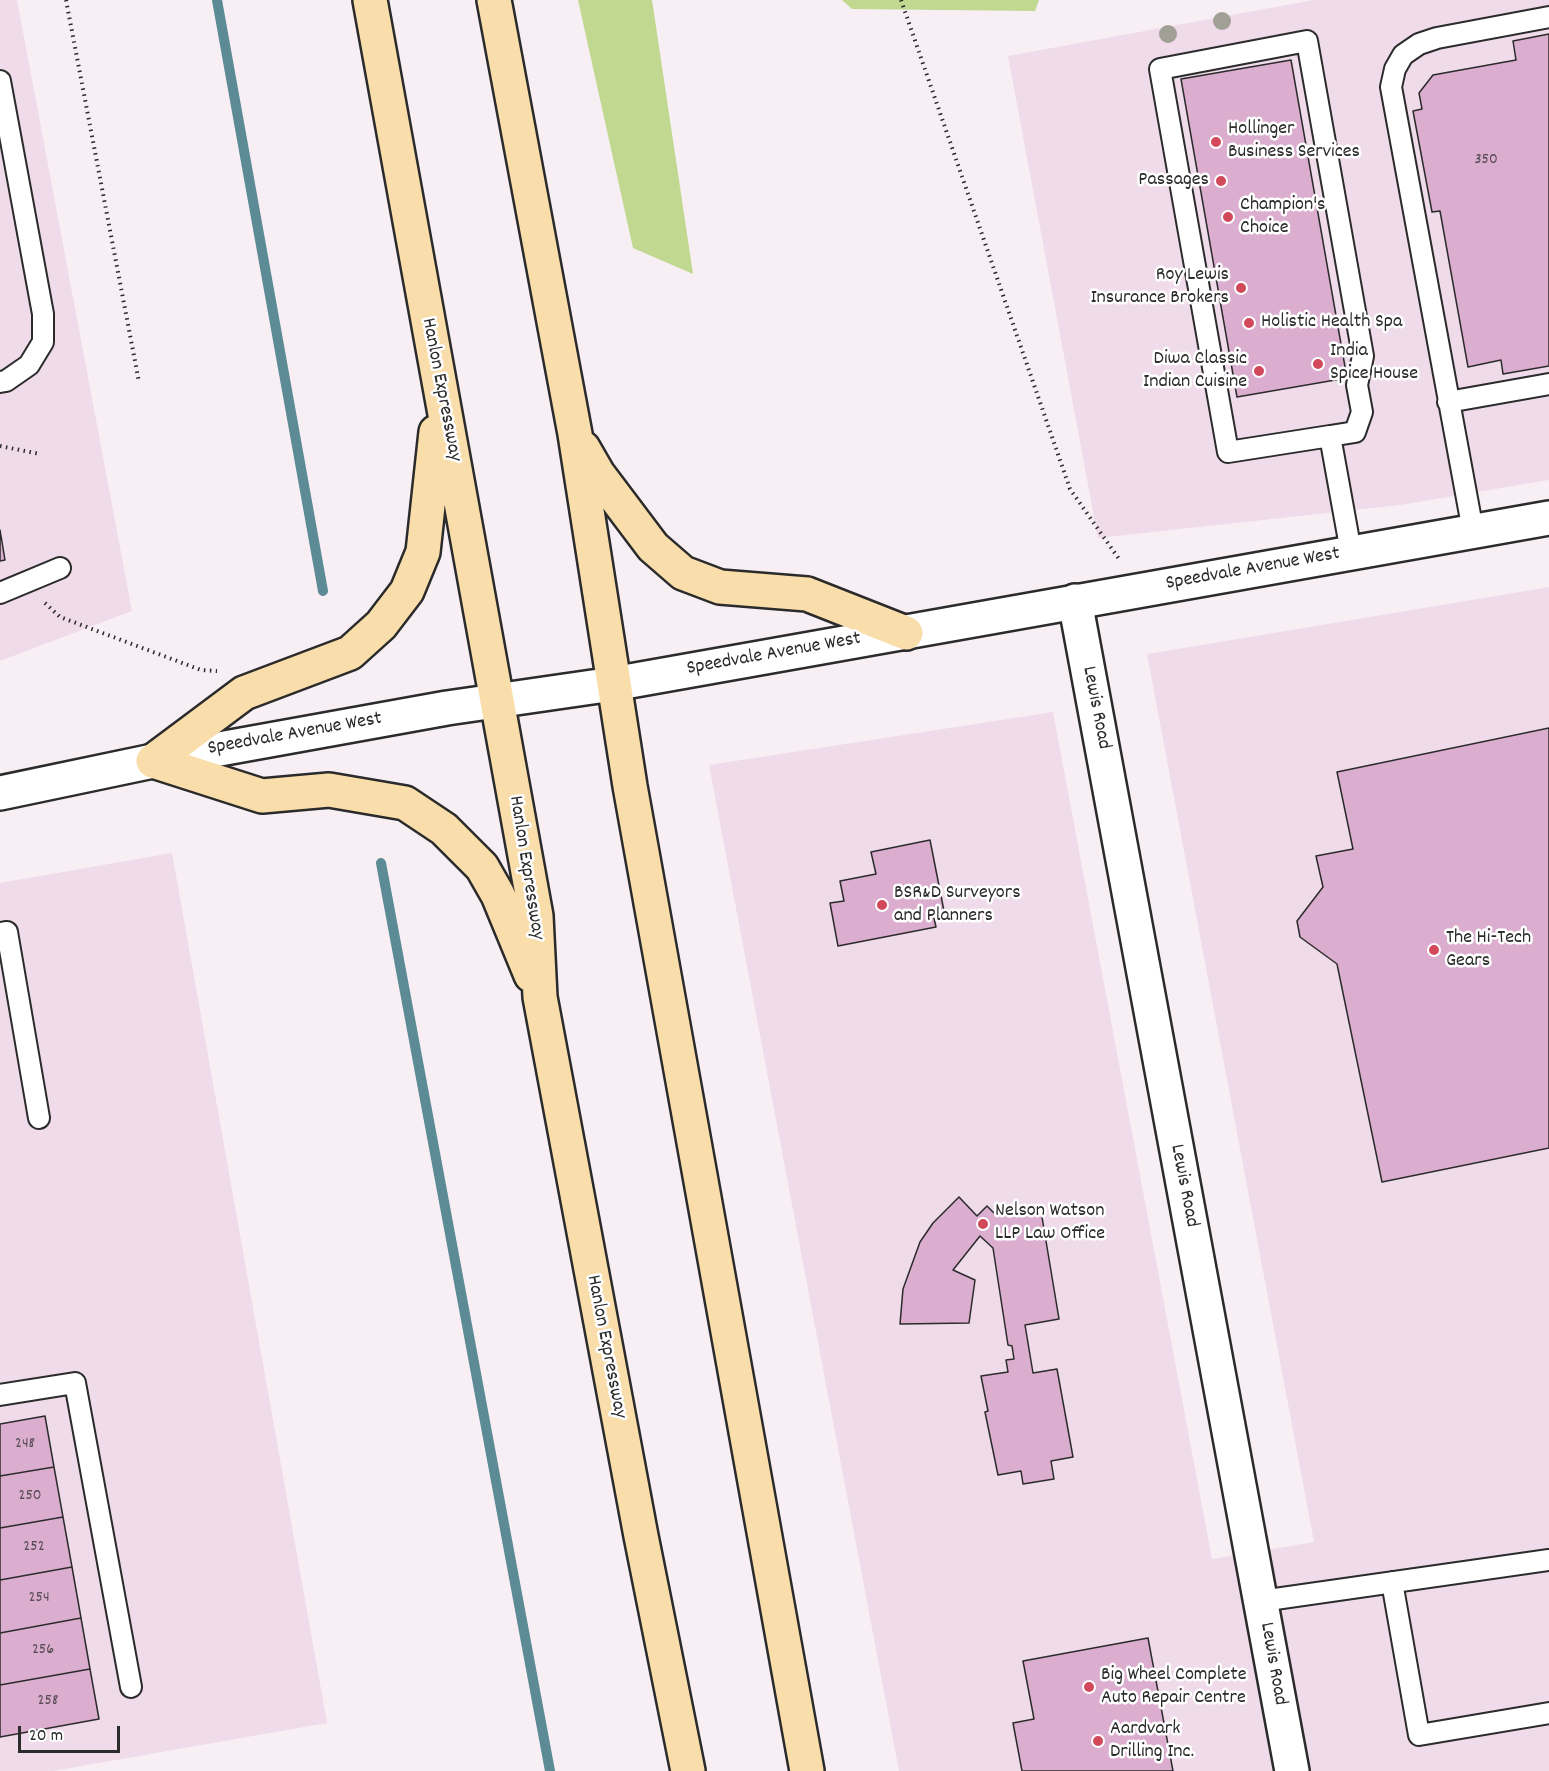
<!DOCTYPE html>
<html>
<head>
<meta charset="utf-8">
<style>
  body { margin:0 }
  #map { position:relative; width:1549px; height:1771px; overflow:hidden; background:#f8eff5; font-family:Dekko,sans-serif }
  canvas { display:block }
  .scale { position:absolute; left:18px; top:1726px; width:102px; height:27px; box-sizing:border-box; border:3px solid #2b2b2b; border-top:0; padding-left:8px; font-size:18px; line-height:21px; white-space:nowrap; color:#2b2b2b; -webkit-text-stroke:4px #fff; paint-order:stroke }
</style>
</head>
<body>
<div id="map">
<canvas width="1549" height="1771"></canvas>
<div class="scale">20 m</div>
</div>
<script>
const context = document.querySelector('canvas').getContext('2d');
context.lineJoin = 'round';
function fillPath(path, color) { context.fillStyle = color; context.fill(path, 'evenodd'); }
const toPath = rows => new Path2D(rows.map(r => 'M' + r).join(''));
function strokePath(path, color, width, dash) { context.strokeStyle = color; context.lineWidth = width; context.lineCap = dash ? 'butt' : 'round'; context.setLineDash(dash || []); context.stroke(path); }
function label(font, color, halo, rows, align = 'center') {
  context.font = font + ' Dekko,sans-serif'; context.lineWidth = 5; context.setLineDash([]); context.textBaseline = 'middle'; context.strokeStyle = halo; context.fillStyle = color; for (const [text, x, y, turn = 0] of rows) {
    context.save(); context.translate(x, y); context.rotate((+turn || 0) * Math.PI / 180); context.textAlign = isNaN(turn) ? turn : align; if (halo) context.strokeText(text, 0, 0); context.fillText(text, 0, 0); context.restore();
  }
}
const built = toPath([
  [0,0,17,0,132,611,0,661],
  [1314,0,1549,0,1549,480,1400,505,1098,538,1008,56],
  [1549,587,1549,1771,899,1771,709,765,1053,712,1212,1559,1314,1542,1147,654],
  [172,853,327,1723,53,1771,0,1771,0,883]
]);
const green = toPath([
  [578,0,652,0,693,274,633,248],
  [842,0,1039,0,1035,11,852,9]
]);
const stream = toPath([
  [217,0,323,591],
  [381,863,550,1771]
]);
const building = toPath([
  [1549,34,1549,366,1503,374,1501,360,1468,367,1440,211,1432,212,1413,111,1422,109,1419,93,1433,75,1516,60,1513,41,1549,34],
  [1291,60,1347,378,1237,397,1181,79,1291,60],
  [0,530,5,560,0,561,0,530],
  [1549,728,1549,1148,1382,1182,1337,964,1300,937,1297,921,1323,887,1316,856,1353,849,1337,772,1549,728],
  [930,840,944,911,933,914,936,927,838,946,830,903,844,901,840,881,876,874,871,852,930,840],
  [959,1197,977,1216,987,1206,994,1213,1040,1205,1059,1319,1025,1325,1033,1373,1057,1369,1073,1457,1051,1461,1054,1479,1023,1484,1021,1471,998,1475,985,1412,988,1411,981,1376,1008,1372,1006,1360,1014,1359,1012,1346,1008,1345,993,1248,980,1236,953,1270,975,1280,969,1323,900,1324,903,1289,920,1242,933,1223,959,1197],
  [45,1416,54,1467,0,1476,0,1424,45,1416],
  [54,1467,63,1517,0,1528,0,1476,54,1467],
  [63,1517,72,1567,0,1580,0,1528,63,1517],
  [72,1567,81,1618,0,1633,0,1580,72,1567],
  [81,1618,90,1669,0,1685,0,1633,81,1618],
  [1148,1638,1173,1771,1022,1771,1013,1723,1034,1719,1023,1661,1148,1638],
  [90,1669,99,1719,0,1737,0,1685,90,1669]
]);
const path = toPath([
  [66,0,139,382],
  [901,0,1070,489,1119,559],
  [0,446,40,454],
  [45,603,60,617,201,670,217,671]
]);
const lane = toPath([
  [0,81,43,314,43,342,29,365,6,381,0,382],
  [1448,402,1549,384],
  [1330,436,1355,432,1362,412,1357,385,1363,356,1307,41,1160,69,1228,452,1330,436,1351,552],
  [1473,531,1391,87,1395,69,1403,55,1419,44,1437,38,1549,17],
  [0,593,60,568],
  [0,933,7,932,39,1118],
  [0,1395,75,1383,131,1687],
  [1392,1582,1419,1735,1549,1713],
  [1261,1601,1549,1560]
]);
const street = toPath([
  [1075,601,1292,1771]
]);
const secondary = toPath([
  [0,793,153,761,447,708,613,684,1549,518]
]);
const highway = toPath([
  [370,0,536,916,540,997,641,1536,688,1771],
  [494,0,575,434,630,786,807,1771],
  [583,448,598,474,653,547,683,573,720,587,807,594,906,633],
  [153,761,244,693,350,653,381,625,407,591,423,552,436,432],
  [153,761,262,796,329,790,405,803,444,829,482,867,498,895,531,975]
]);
const trees = [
  [1222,21],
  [1168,34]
];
const markers = [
  [1216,142,6,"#d1495b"],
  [1221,181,6,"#d1495b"],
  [1228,217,6,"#d1495b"],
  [1241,288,6,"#d1495b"],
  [1249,323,6,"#d1495b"],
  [1318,364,6,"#d1495b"],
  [1259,371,6,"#d1495b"],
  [882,905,6,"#d1495b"],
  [1434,950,6,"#d1495b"],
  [983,1224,6,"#d1495b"],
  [1089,1687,6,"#d1495b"],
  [1098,1741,6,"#d1495b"]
];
const numberNames = [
  ["350",1486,161],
  ["248",25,1445],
  ["250",30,1497],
  ["252",34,1548],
  ["254",39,1599],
  ["256",43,1651],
  ["258",48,1702]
];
const poiNames = [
  ["Hollinger",1228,130],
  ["Business Services",1228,153],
  ["Passages",1209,181,"right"],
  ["Champion's",1240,206],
  ["Choice",1240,229],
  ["Roy Lewis",1229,276,"right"],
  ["Insurance Brokers",1229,299,"right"],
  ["Holistic Health Spa",1261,323],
  ["India",1330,352],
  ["Spice House",1330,375],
  ["Diwa Classic",1247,360,"right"],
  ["Indian Cuisine",1247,383,"right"],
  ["BSR&D Surveyors",894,894],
  ["and Planners",894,917],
  ["The Hi-Tech",1446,939],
  ["Gears",1446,962],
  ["Nelson Watson",995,1212],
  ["LLP Law Office",995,1235],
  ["Big Wheel Complete",1101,1676],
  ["Auto Repair Centre",1101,1699],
  ["Aardvark",1110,1730],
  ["Drilling Inc.",1110,1753]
];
const streetNames = [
  ["Hanlon Expressway",440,390,79],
  ["Speedvale Avenue West",1253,570,-10],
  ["Speedvale Avenue West",774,655,-10],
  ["Lewis Road",1095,708,79],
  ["Speedvale Avenue West",295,735,-10],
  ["Hanlon Expressway",525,868,81],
  ["Lewis Road",1183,1186,79],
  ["Hanlon Expressway",605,1347,79],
  ["Lewis Road",1272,1664,80]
];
fillPath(built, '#efdbea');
fillPath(green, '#c0d88f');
strokePath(stream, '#5c8b95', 10);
fillPath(building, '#dbadcf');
strokePath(building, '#2b2b2b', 1.5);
strokePath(lane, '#2b2b2b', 24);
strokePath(street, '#2b2b2b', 38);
strokePath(secondary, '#2b2b2b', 38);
strokePath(highway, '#2b2b2b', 38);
strokePath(path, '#2b2b2b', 4, [1.5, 4.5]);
strokePath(lane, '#fff', 20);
strokePath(street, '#fff', 33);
strokePath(secondary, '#fff', 33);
strokePath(highway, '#f9deab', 33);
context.fillStyle = '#a0a096';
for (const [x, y] of trees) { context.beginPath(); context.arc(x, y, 9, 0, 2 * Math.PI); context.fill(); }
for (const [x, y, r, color] of markers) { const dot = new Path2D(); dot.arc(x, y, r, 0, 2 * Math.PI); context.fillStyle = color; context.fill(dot); strokePath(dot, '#fff', 2); }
label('16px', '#574c54', null, numberNames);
label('20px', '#2b2b2b', '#fff', poiNames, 'left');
label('20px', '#2b2b2b', '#fff', streetNames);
</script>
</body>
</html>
